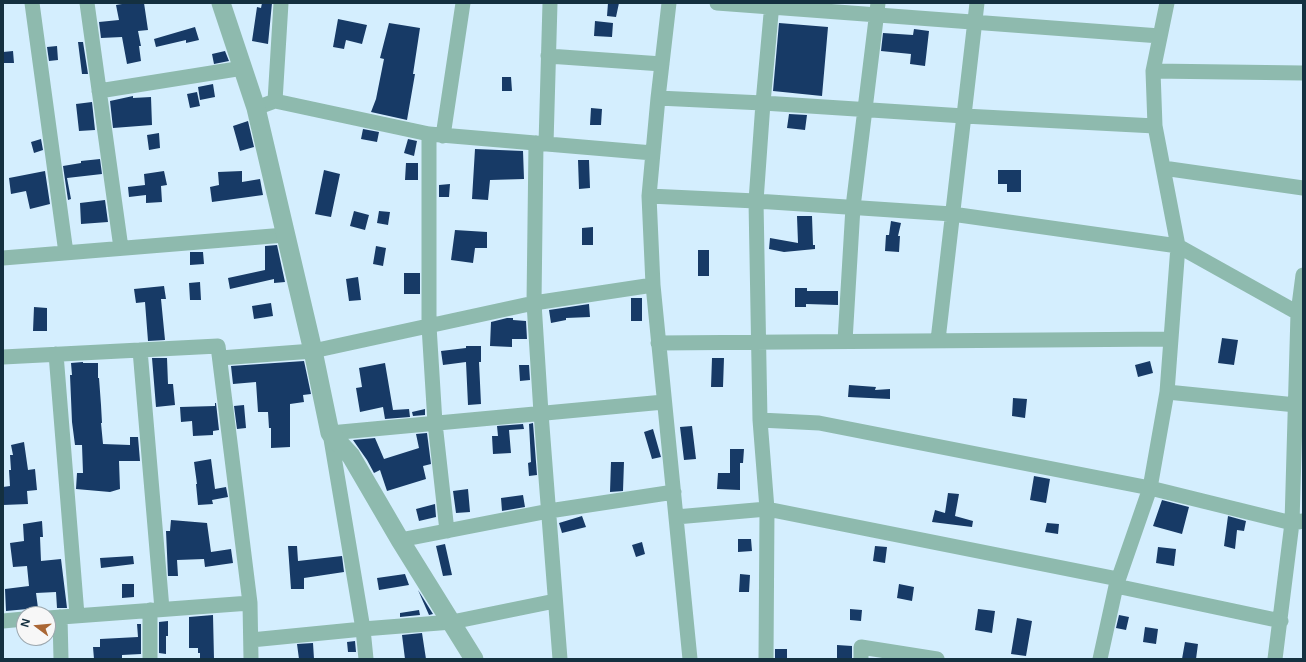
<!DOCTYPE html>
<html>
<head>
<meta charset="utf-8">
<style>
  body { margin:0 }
  #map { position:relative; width:1306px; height:662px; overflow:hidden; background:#d4eefe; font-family:Inter,sans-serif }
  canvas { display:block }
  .frame { position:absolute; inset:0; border:4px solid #143040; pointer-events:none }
  .north { position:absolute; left:16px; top:606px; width:40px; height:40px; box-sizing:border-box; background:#f7f7f7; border:1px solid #9ca7ae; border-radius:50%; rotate:286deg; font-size:11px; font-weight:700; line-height:16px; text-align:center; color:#143040 }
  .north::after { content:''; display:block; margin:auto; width:14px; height:18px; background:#aa6735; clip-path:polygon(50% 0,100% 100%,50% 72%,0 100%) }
</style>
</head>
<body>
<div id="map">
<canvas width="1306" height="662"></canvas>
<div class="frame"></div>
<div class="north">N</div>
</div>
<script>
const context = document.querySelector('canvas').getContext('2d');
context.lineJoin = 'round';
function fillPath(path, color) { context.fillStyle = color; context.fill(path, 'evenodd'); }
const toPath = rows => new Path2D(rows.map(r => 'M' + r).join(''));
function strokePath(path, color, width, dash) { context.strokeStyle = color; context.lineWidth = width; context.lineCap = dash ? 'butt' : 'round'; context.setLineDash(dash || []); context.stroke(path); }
const building = toPath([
  [128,3,144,3,148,30,138,31,141,46,139,46,141,61,127,64,122,37,101,38,99,22,119,20,116,5],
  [262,3,272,3,268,44,252,41,257,7,261,8],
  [608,3,619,3,616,17,607,16],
  [338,19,367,25,362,44,346,40,344,49,333,47],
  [595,21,613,23,612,37,594,36],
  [389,23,420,28,413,74,415,74,407,120,371,112,376,99,384,59,380,58],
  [779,23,828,27,822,96,773,91],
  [195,27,199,40,186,43,186,40,156,47,154,39],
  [914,29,929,31,925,66,910,64,911,54,881,51,883,33,913,35],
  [78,42,83,42,88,74,82,74],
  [57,46,58,60,49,61,47,47],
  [13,51,14,63,3,63,3,52],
  [225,51,229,61,214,64,212,54],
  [502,77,511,77,512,91,502,91],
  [213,84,215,97,200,100,198,87],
  [197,92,200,106,190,108,187,94],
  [133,96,133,98,151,97,152,125,113,128,110,101],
  [92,102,95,130,79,131,76,104],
  [591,108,602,109,601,125,590,125],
  [789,114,807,115,805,130,787,128],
  [248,121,254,147,240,151,233,126],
  [363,129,379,132,377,142,361,139],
  [159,133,160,148,149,150,147,135],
  [41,139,43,150,34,153,31,142],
  [408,139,417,141,414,156,404,153],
  [475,149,523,151,524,179,490,180,488,200,472,199],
  [100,159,102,174,67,178,71,199,68,200,63,166,81,163,81,161],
  [578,160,589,160,590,188,579,189],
  [406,163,418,163,418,180,405,180],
  [324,170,340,174,331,217,315,214],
  [998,170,1021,170,1021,192,1007,192,1007,184,998,184],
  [45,171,50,204,30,209,26,191,11,194,9,178],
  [164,171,167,185,161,186,162,202,146,203,146,195,129,197,128,187,145,185,144,174],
  [242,171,242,182,260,179,263,195,212,202,210,187,219,185,218,172],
  [450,184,449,197,439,197,439,185],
  [105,200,108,222,81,224,80,203],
  [354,211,369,215,365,230,350,226],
  [379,211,390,212,388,225,377,223],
  [797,216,812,216,813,245,815,245,815,249,784,252,769,249,770,238,798,243],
  [891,221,901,223,898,236,900,236,899,252,885,251,886,235,889,235],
  [593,227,593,245,582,245,582,228],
  [455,230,487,232,487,248,475,248,473,263,451,260],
  [277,245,285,282,274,283,274,279,230,289,228,278,265,270,265,246],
  [376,246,386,248,383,266,373,264],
  [698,250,709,250,709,276,698,276],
  [190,252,203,252,204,264,190,265],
  [404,273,420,273,420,294,404,294],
  [358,277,361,300,349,301,346,279],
  [200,282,201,300,190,300,189,283],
  [164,286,166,299,161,299,165,340,148,341,145,302,136,303,134,289],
  [795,288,807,288,807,291,838,291,838,305,806,304,806,307,795,307],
  [631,298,642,298,642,321,631,321],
  [271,303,273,316,254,319,252,306],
  [589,304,590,317,566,318,566,320,551,323,549,310],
  [34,307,47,308,47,331,33,331],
  [507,318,513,318,513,320,526,321,527,339,512,339,512,347,490,346,491,322],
  [1222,338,1238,340,1234,365,1218,363],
  [466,346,481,346,481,362,479,362,481,404,468,405,466,362,443,365,441,351,466,348],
  [152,358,167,358,168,384,173,384,175,405,156,407],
  [712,358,724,358,723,387,711,387],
  [304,361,311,394,303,395,304,402,290,404,290,447,271,448,271,428,269,428,268,412,258,412,256,382,233,384,231,366],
  [1150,361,1153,373,1138,377,1135,365],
  [83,362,83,363,98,363,98,378,99,378,101,405,102,423,101,423,103,444,130,445,130,437,138,437,140,461,119,461,120,489,110,492,76,489,77,473,83,473,82,445,75,445,72,422,70,375,72,375,71,363],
  [385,363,393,410,409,409,410,417,385,419,383,407,360,412,356,388,362,387,359,368],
  [519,365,529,365,530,380,520,381],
  [849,385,876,387,875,390,890,389,890,399,848,397],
  [1013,398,1027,399,1025,418,1012,416],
  [215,403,216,403,219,430,213,431,213,435,193,436,192,421,181,422,180,407,215,406],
  [244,405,246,428,237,429,234,406],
  [425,409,425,415,413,416,412,412],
  [533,423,537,475,529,476,528,463,531,462,529,424],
  [523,424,524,429,509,430,511,453,493,454,492,436,498,436,497,426],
  [692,426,696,459,684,460,680,427],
  [653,429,661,457,652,459,644,432],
  [427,433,431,464,423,466,426,479,387,491,380,470,374,473,367,460,353,440,375,438,384,459,419,448,416,434],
  [24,442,28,470,35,469,37,490,27,491,28,504,3,505,3,487,10,486,9,470,11,470,10,455,13,455,11,445],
  [730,449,744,449,743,463,740,463,740,490,717,489,718,473,730,473],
  [211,459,215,489,226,487,228,497,212,500,213,504,198,505,196,484,197,484,194,462],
  [611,462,624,462,623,491,610,492],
  [1034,476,1050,479,1046,503,1030,500],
  [468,489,470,512,456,513,453,491],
  [948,493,959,494,955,516,973,521,972,527,932,522,935,510,945,513],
  [523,495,525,507,502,511,501,498],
  [1162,500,1189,507,1182,534,1153,526],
  [435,504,436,517,419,521,416,509],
  [582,516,586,527,562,533,559,523],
  [1228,516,1246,521,1244,531,1237,530,1235,549,1224,546],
  [171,520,207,523,211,552,231,549,233,563,205,567,204,559,177,560,178,576,168,576,166,531,170,531],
  [42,521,43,537,40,537,41,561,61,559,67,608,57,608,56,592,36,593,38,608,6,611,5,589,29,586,27,566,13,567,10,543,24,541,23,524],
  [1047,523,1059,524,1058,534,1045,532],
  [738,539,751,539,752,551,738,552],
  [642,542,645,554,636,557,632,545],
  [445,544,452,575,443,576,436,546],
  [288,546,297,546,298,561,342,556,344,572,304,578,304,589,291,589],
  [875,546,887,547,885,563,873,561],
  [1158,547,1176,549,1174,566,1156,563],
  [133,556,134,564,101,568,100,558],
  [405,574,409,585,379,590,377,578],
  [740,574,750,575,749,592,739,592],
  [122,584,134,584,134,597,122,598],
  [899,584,914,587,912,601,897,598],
  [418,590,433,614,429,615],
  [850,609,862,610,861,621,850,620],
  [978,609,995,611,992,633,975,630],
  [419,610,420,615,400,617,400,613],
  [213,615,214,659,200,659,200,653,198,653,198,648,189,648,189,617],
  [1119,615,1129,617,1126,630,1116,628],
  [1017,618,1032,621,1026,656,1011,654],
  [168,621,168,636,166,636,166,654,159,653,159,622],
  [137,624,141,624,141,654,122,655,122,659,94,659,93,647,100,647,100,639,138,637],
  [1145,627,1158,629,1156,644,1143,642],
  [422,633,426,659,405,659,402,635],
  [355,641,356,652,348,652,347,642],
  [1185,642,1198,644,1196,659,1182,659],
  [313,643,314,659,299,659,297,644],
  [837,645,852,646,852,659,837,659],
  [775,649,787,649,787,659,775,659]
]);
const minor = toPath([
  [32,3,66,253],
  [87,3,121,248],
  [669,3,658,98,649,196,653,285,690,659],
  [717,3,1160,36],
  [548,56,662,64],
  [1153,71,1303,73],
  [99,91,243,68],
  [658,98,763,103,964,116,1155,126],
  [275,101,281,3],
  [256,108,275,101,429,134,653,153],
  [429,134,429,326,435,423,447,531],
  [443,136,463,3],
  [536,143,534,303,541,413,560,659],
  [546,144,550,3],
  [1163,168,1303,188],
  [649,196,756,201,952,214,1178,246,1298,313],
  [3,258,285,235],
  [938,340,977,3],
  [845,341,853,207,878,3],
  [658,343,1171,339],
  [140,350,162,609],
  [56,354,77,615],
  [3,357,218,346,250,603,251,659],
  [220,358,313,351,534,303,653,285],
  [1167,392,1296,405],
  [760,420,819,423,1150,488,1292,523,1303,521],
  [676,517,767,509,1118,579],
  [400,540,549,511,674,492],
  [1116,586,1281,621],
  [60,617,61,659],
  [48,618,250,603],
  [3,621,24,619],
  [251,640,363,629,452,622,555,601],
  [150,659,150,610],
  [366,659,363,629,330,433,664,402],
  [766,659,767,509,760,420,756,201,763,103,772,3],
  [861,659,861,647,937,659],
  [1100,659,1116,586,1150,488,1167,392,1178,246,1155,126,1153,71,1167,3],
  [1275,659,1292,523,1298,313,1303,275]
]);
const tertiary = toPath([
  [221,3,256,108,313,351,330,433,351,456,400,540,474,659]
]);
fillPath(building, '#173a66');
strokePath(minor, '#8ebaae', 15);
strokePath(tertiary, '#8ebaae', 19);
</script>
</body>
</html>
